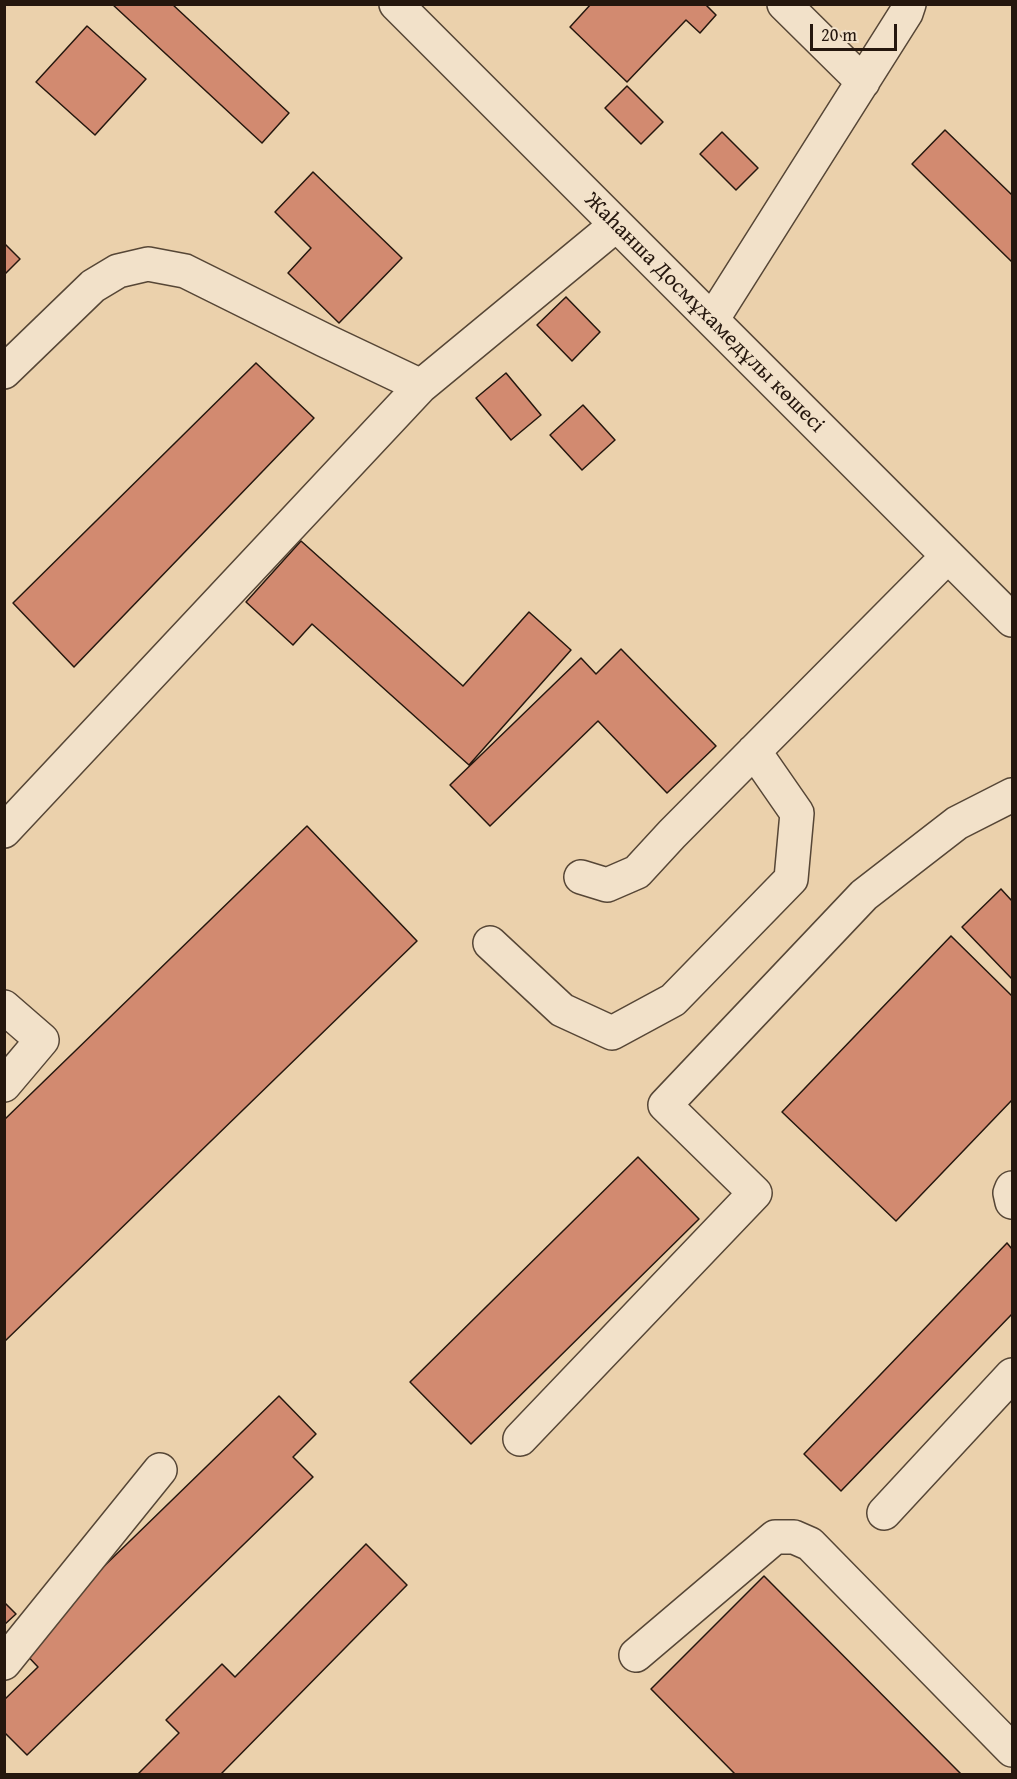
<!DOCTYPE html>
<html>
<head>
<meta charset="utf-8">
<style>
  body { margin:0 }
  #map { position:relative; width:1017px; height:1779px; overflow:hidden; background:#ebd1ac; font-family:"Gentium Book Plus",serif }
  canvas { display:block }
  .frame { position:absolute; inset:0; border:6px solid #25170e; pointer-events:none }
  .scale { position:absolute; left:810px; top:24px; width:87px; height:27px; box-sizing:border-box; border:3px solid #25170e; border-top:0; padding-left:8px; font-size:18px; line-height:21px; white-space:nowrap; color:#25170e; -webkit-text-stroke:4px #f2e1c9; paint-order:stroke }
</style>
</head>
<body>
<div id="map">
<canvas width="1017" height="1779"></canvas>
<div class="frame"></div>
<div class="scale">20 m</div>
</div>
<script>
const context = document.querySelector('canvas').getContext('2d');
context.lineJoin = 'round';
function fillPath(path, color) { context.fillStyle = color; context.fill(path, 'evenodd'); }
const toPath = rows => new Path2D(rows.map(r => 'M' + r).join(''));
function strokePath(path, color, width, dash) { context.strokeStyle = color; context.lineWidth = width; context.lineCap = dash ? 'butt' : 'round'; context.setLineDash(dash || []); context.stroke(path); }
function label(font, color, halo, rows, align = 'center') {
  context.font = font + ' "Gentium Book Plus",serif'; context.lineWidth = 6; context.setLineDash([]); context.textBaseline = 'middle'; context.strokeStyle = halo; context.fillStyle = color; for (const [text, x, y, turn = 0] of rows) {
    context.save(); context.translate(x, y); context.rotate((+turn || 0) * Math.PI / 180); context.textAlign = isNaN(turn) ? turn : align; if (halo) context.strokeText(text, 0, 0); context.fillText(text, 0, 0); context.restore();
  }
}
const building = toPath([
  [112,4,172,4,289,113,262,143,112,4],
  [591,4,705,4,716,15,700,33,686,20,627,82,570,27,591,4],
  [87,26,146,79,95,135,36,82,87,26],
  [627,86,663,122,641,144,605,108,627,86],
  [945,130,1012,195,1012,262,912,164,945,130],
  [722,132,758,168,736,190,700,154,722,132],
  [313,172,402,258,339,323,288,273,311,248,275,212,313,172],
  [4,243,20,259,4,275,4,243],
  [566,297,600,332,572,361,537,325,566,297],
  [256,363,314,418,74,667,13,603,256,363],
  [506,373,541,415,511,440,476,398,506,373],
  [583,405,615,440,582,470,550,435,583,405],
  [301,541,463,686,529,612,571,650,469,765,312,624,293,645,246,602,301,541],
  [621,649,716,746,667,793,598,721,490,826,450,785,581,658,596,674,621,649],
  [307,826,417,941,4,1342,4,1120,307,826],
  [1001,889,1012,901,1012,979,962,927,1001,889],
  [951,936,1012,996,1012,1100,896,1221,782,1112,951,936],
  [638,1157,699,1219,471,1444,410,1382,638,1157],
  [1007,1243,1012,1249,1012,1314,841,1491,804,1454,1007,1243],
  [279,1396,316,1434,293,1457,313,1477,27,1755,4,1732,4,1700,38,1667,20,1648,279,1396],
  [366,1544,407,1585,221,1774,138,1774,179,1733,166,1720,222,1664,235,1677,366,1544],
  [764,1576,961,1774,735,1774,651,1689,764,1576],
  [4,1602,16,1614,4,1625,4,1602]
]);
const minor = toPath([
  [396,4,1012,620],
  [784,4,863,82],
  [712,320,906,13,909,4],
  [4,372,93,286,118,271,148,264,185,271,324,340,421,386],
  [4,831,421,386,616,225],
  [581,877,607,885,637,872,672,834,948,556],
  [490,943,562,1010,612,1033,673,1000,791,879,797,813,754,751],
  [4,1007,42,1040,4,1085],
  [1012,1188,1010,1193,1012,1202],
  [520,1439,755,1193,665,1105,864,895,957,823,1012,795],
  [884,1513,1012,1375],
  [636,1655,775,1537,794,1537,810,1544,1012,1750],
  [4,1663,160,1470]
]);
const streetNames = [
  ["Жаһанша Досмұхамедұлы көшесі",704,313,45]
];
fillPath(building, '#d28a70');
strokePath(building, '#25170e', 1.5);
strokePath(minor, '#564636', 36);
strokePath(minor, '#f2e1c9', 33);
label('22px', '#25170e', '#f2e1c9', streetNames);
</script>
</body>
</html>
